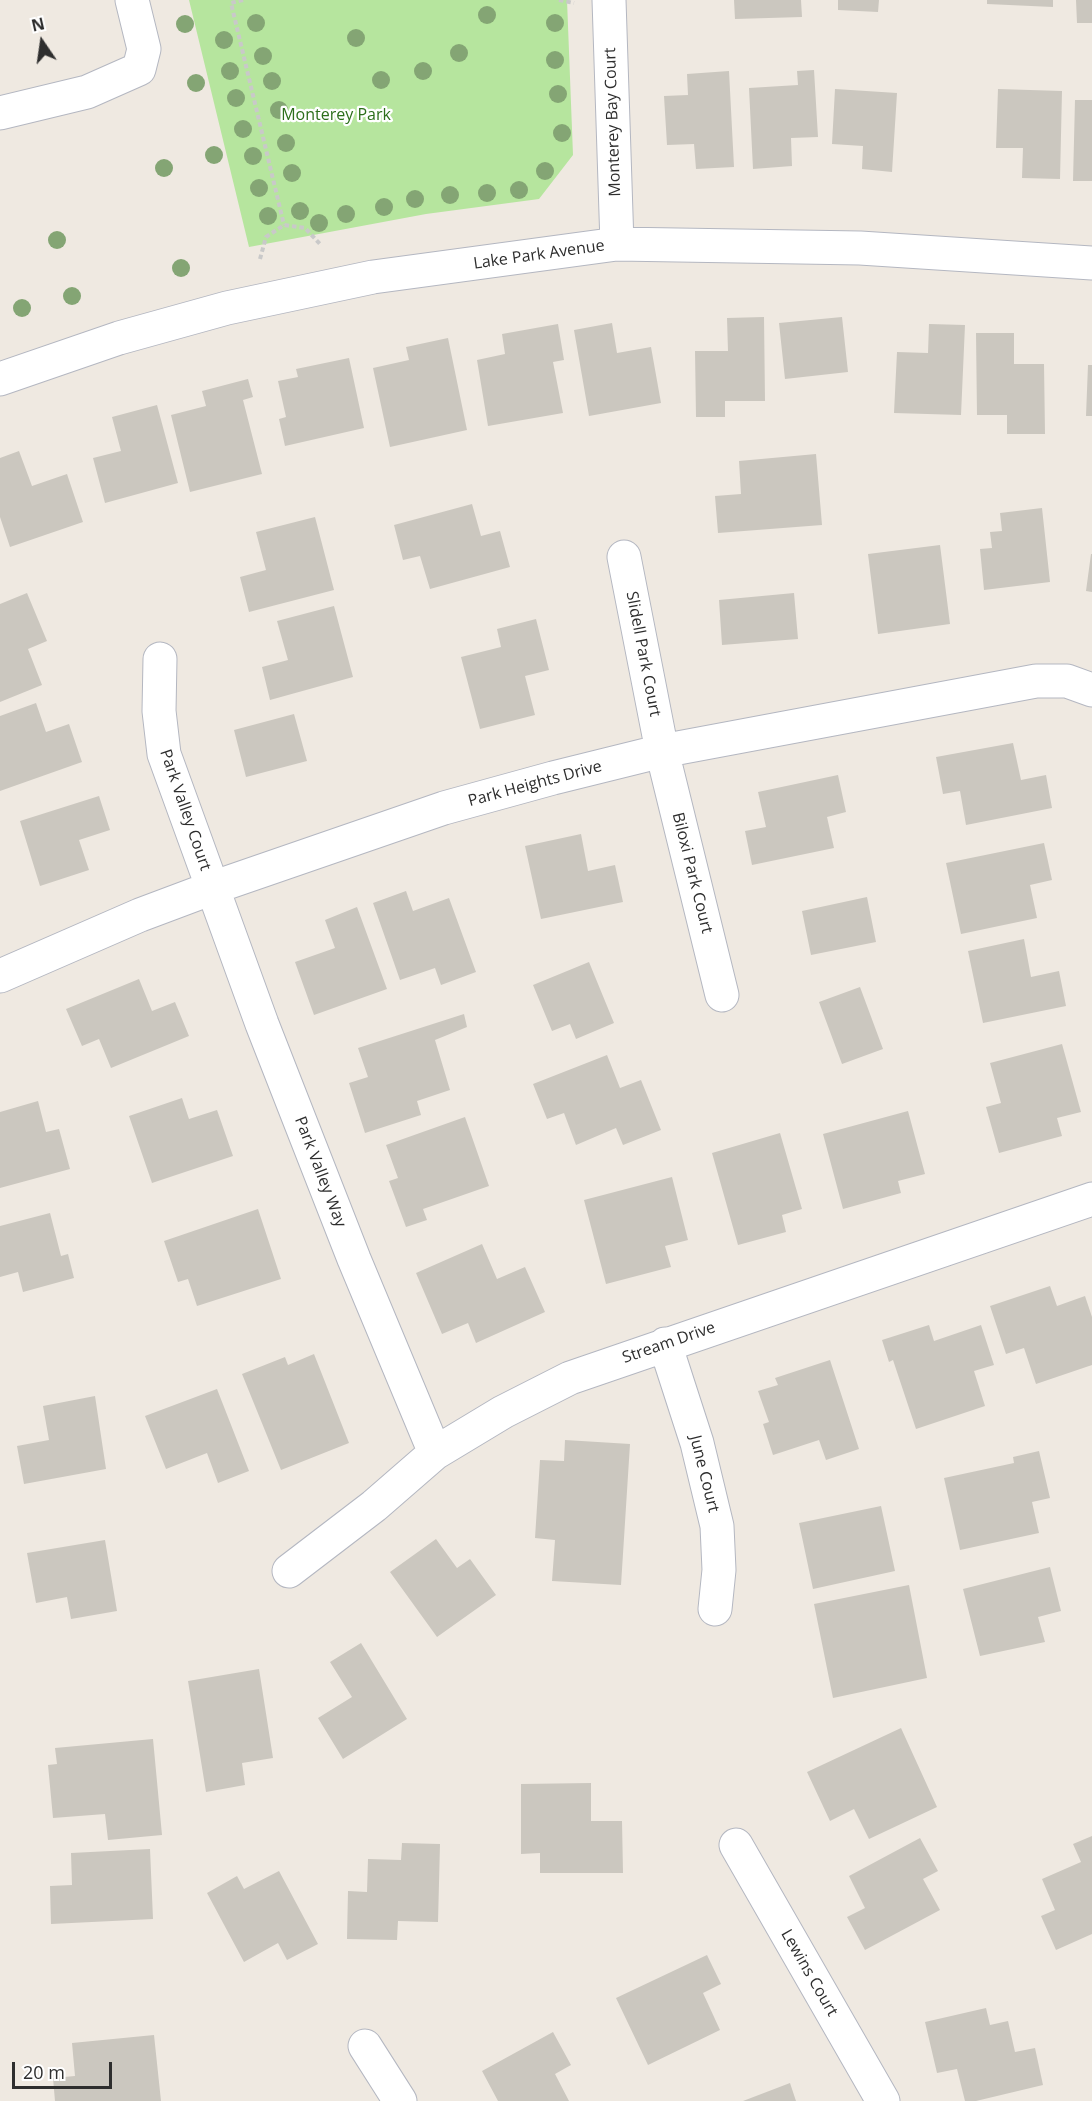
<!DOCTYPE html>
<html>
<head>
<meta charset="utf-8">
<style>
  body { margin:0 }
  #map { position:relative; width:1092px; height:2101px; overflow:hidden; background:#efe9e1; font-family:"Open Sans",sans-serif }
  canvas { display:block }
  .north { position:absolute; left:12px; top:12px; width:60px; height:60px; -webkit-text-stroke:4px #fff; paint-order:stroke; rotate:347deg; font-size:16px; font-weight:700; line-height:24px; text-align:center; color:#2e2e2e }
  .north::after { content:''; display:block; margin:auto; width:21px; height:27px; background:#2e2e2e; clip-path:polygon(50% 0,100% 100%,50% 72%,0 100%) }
  .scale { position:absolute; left:12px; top:2062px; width:100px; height:27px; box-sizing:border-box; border:3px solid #2e2e2e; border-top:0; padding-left:8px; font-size:18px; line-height:21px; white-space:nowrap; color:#2e2e2e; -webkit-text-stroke:4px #fff; paint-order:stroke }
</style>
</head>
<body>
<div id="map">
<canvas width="1092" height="2101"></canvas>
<div class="north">N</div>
<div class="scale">20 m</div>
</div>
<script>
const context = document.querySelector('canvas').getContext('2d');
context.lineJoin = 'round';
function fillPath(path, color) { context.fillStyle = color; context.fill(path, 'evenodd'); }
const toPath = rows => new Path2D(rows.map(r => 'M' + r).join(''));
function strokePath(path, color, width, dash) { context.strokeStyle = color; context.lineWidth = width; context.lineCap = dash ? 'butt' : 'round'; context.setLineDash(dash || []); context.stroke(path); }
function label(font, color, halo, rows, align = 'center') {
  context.font = font + ' "Open Sans",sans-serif'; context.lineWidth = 4.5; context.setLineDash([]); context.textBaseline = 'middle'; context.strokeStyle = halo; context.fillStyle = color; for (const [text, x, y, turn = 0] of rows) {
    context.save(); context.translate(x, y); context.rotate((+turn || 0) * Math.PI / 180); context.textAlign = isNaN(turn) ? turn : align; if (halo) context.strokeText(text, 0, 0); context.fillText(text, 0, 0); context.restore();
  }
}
const green = toPath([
  [189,0,567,0,573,155,539,199,426,214,249,247]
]);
const building = toPath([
  [734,0,801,0,802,17,735,19],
  [838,0,879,0,878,12,838,10],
  [987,0,1053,0,1053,7,987,4],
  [1076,0,1092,0,1092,23,1077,23],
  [814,70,818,137,791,138,792,166,753,169,749,88,798,85,797,71],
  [729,71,734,167,696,169,694,144,667,145,664,96,688,95,687,74],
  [835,89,897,93,892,172,862,169,863,146,832,144],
  [998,89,1062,91,1060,179,1022,178,1023,148,996,148],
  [1075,100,1092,100,1092,181,1073,181],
  [764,317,765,401,725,401,725,417,696,417,695,351,728,351,727,318],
  [842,317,848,372,785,379,779,323],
  [612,323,617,353,651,347,661,403,589,416,574,330],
  [558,324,564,360,553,362,563,413,488,426,477,360,505,354,502,334],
  [929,324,965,325,961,415,894,413,897,352,928,353],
  [976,333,1014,333,1014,364,1044,364,1045,434,1007,434,1007,415,977,415],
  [448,338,467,430,390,447,373,368,409,360,406,347],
  [349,358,364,428,285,446,279,419,286,417,278,381,298,377,296,369],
  [1088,365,1092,365,1092,416,1086,416],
  [248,379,253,397,243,400,262,474,190,492,171,415,206,406,202,391],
  [157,405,178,483,105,503,93,458,121,451,112,417],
  [19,451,32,486,67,474,83,522,10,547,0,517,0,458],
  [816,454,822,525,718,533,715,496,741,494,739,461],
  [472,504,481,536,500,531,510,567,430,589,420,556,403,560,394,525],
  [1042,508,1050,582,984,590,980,549,992,548,990,532,1002,531,1000,513],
  [315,517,334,590,249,612,240,577,266,570,256,532],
  [940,545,950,624,878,634,868,554],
  [1091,554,1092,554,1092,592,1086,591],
  [27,593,47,641,28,649,42,685,0,702,0,604],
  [794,593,798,639,722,645,719,600],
  [334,606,353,677,270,700,262,667,288,660,277,621],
  [536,619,549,670,525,676,535,715,480,729,461,657,501,647,497,629],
  [36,703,46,732,69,724,82,762,0,791,0,716],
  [294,714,307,761,246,777,234,730],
  [1013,743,1021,780,1046,775,1052,808,966,825,960,791,943,794,936,757],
  [838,775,846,812,827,817,834,848,752,865,745,831,766,827,758,792],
  [99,796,110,830,79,840,89,870,40,886,20,821],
  [581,834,588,871,615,865,623,902,541,919,525,846],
  [1044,843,1052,880,1030,885,1037,918,961,934,946,863],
  [406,891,413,911,449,898,476,972,441,985,435,968,400,980,373,903],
  [867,897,876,942,811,955,802,911],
  [357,907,387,989,314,1015,295,962,335,948,325,920],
  [1024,939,1031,977,1059,971,1066,1006,983,1023,968,951],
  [589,962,614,1023,576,1039,570,1024,552,1031,533,985],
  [139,979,152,1011,175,1002,189,1036,111,1068,99,1039,82,1046,66,1009],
  [860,987,883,1049,842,1064,819,1002],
  [464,1014,467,1027,435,1040,450,1090,417,1101,421,1115,365,1133,349,1083,368,1077,358,1048],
  [1062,1044,1081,1112,1057,1118,1062,1136,999,1153,986,1107,1001,1103,990,1063],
  [607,1055,620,1088,641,1080,661,1130,623,1145,616,1128,576,1145,564,1113,547,1119,533,1084],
  [182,1098,189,1119,217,1110,233,1156,152,1183,129,1116],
  [38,1101,46,1132,59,1129,70,1169,0,1188,0,1112],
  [908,1111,925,1174,898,1181,901,1193,843,1209,823,1134],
  [465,1117,489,1186,423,1209,427,1220,406,1227,389,1181,398,1178,386,1145],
  [780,1133,802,1209,782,1215,786,1232,738,1245,712,1153],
  [672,1177,688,1240,665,1246,671,1267,606,1284,584,1200],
  [258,1209,281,1279,197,1306,188,1279,178,1282,164,1241],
  [50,1213,61,1256,68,1254,74,1278,23,1292,18,1272,0,1277,0,1226],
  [482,1244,497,1279,525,1267,545,1312,476,1343,468,1323,442,1334,416,1273],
  [1050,1286,1057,1306,1085,1296,1092,1317,1092,1365,1036,1384,1024,1348,1006,1354,990,1306],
  [929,1325,934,1341,981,1325,994,1365,974,1371,985,1406,916,1429,893,1360,889,1362,882,1340],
  [314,1354,349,1443,281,1470,242,1374,285,1357,288,1365],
  [830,1360,859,1449,826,1460,819,1440,773,1455,763,1424,769,1422,758,1391,778,1385,775,1378],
  [217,1389,249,1471,218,1483,207,1453,166,1469,145,1416],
  [95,1396,106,1469,24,1484,17,1446,49,1440,43,1406],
  [565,1440,630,1444,621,1585,552,1581,555,1540,535,1538,540,1460,564,1461],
  [1039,1451,1050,1498,1032,1502,1039,1533,960,1550,944,1478,1014,1463,1013,1457],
  [881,1506,895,1571,813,1589,799,1523],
  [436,1539,457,1568,470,1559,496,1595,437,1637,390,1572],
  [105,1540,117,1611,71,1619,67,1597,36,1603,27,1553],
  [1050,1567,1061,1611,1038,1617,1045,1642,980,1656,963,1589],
  [909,1585,927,1678,833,1698,814,1604],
  [361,1643,407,1719,343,1759,318,1718,352,1697,330,1662],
  [259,1669,273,1758,242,1763,245,1785,206,1792,188,1681],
  [901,1728,937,1807,869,1839,854,1809,830,1821,807,1772],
  [153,1739,162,1835,108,1840,105,1814,53,1818,48,1765,57,1764,55,1748],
  [591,1783,591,1821,622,1821,623,1873,540,1873,540,1853,521,1854,521,1784],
  [1092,1836,1092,1934,1056,1950,1041,1916,1055,1910,1042,1879,1081,1862,1073,1844],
  [920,1838,938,1871,923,1879,940,1910,865,1950,847,1917,865,1908,849,1876],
  [402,1843,440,1844,438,1922,398,1921,397,1940,347,1939,348,1891,367,1892,368,1859,401,1860],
  [150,1849,153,1919,51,1924,50,1886,72,1885,71,1853],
  [279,1871,318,1944,287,1960,278,1943,244,1962,207,1893,237,1876,244,1889],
  [707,1955,721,1984,703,1993,720,2030,648,2065,616,1998],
  [986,2008,990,2025,1008,2021,1015,2052,1035,2048,1043,2085,976,2101,965,2101,957,2069,937,2073,925,2022],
  [553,2032,571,2065,555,2074,569,2101,498,2101,482,2071],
  [154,2035,161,2101,55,2101,53,2078,75,2076,72,2043],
  [790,2083,796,2101,743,2101]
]);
const path = toPath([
  [243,0,231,3,284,225],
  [559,0,574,3],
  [260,259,266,237,284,225,305,228,321,245]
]);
const minor = toPath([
  [609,0,617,244],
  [0,113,87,92,139,69,144,49,132,0],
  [0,379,119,338,227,308,373,277,617,244,860,248,1092,263],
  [624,557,662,751,722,995],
  [160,659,159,711,164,754,262,1024,354,1259,435,1453],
  [0,976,140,915,212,888,444,808,553,778,662,751,1036,681,1067,681,1092,690],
  [665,1344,697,1443,717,1526,719,1570,715,1609],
  [289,1571,374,1506,435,1453,503,1412,570,1378,1092,1199],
  [736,1845,883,2101],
  [365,2046,400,2101]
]);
const trees = [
  [487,15],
  [256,23],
  [555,23],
  [185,24],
  [356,38],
  [224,40],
  [459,53],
  [263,56],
  [555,60],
  [230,71],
  [423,71],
  [381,80],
  [272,81],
  [196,83],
  [558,94],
  [236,98],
  [279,110],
  [243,129],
  [562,133],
  [286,143],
  [214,155],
  [253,156],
  [164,168],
  [545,171],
  [292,173],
  [259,188],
  [519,190],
  [487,193],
  [450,195],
  [415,199],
  [384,207],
  [300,211],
  [346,214],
  [268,216],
  [319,223],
  [57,240],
  [181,268],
  [72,296],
  [22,308]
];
const parkNames = [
  ["Monterey Park",336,115]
];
const streetNames = [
  ["Monterey Bay Court",613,122,-92],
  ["Lake Park Avenue",539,255,-8],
  ["Slidell Park Court",643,654,79],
  ["Park Heights Drive",535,784,-15],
  ["Park Valley Court",185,810,71],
  ["Biloxi Park Court",692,873,76],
  ["Park Valley Way",320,1172,69],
  ["Stream Drive",669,1343,-19],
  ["June Court",704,1474,76],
  ["Lewins Court",809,1973,60]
];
fillPath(green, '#b6e59e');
fillPath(building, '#cbc7bf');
strokePath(minor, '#b4b7c1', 35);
strokePath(path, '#c9c9c9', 4, [4.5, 3]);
strokePath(minor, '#fff', 33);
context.fillStyle = '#84a574';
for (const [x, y] of trees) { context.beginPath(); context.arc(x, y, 9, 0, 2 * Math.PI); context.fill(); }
label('16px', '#2c6e1b', '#fff', parkNames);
label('16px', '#2e2e2e', '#fff', streetNames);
</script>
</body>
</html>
